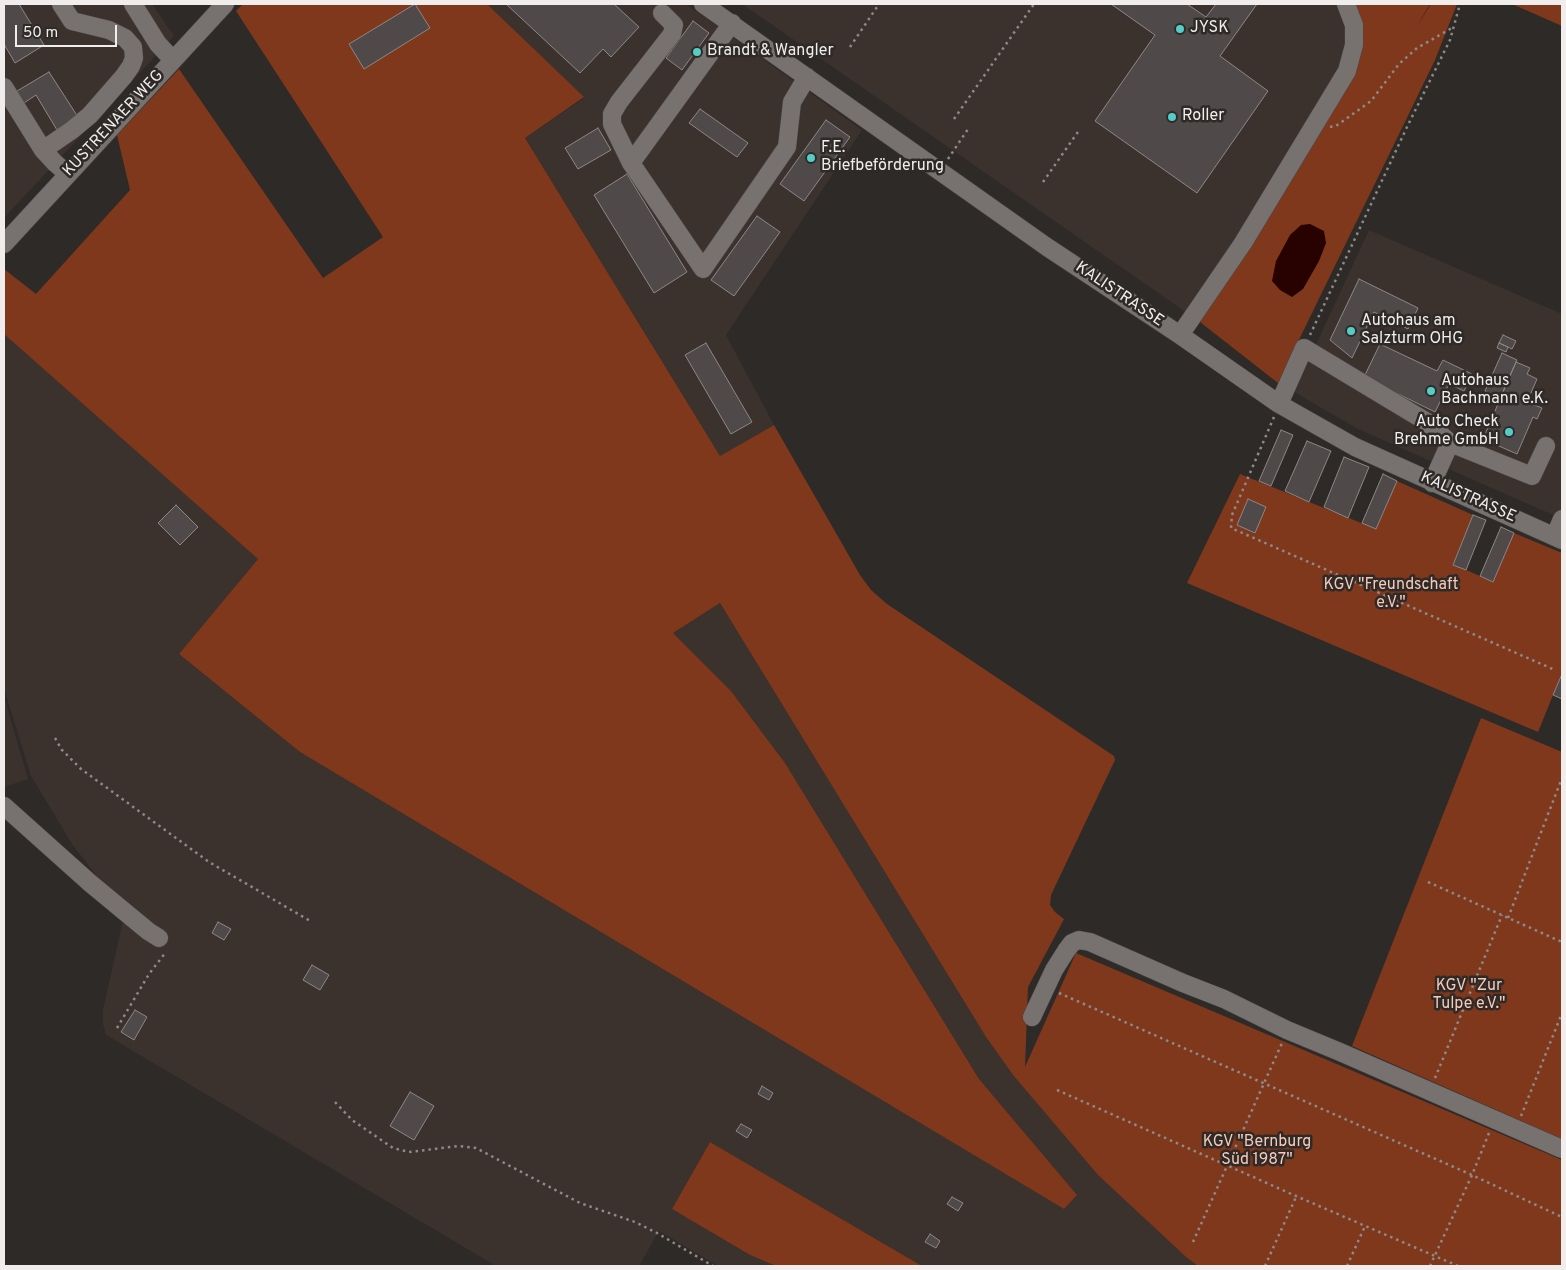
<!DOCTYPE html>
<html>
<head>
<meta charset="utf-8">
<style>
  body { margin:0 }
  #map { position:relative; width:1566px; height:1270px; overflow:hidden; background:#2e2a28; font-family:Overpass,sans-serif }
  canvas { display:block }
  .frame { position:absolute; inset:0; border:5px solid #f0edec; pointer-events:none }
  .scale { position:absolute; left:15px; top:25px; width:102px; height:22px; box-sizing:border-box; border:2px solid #f0edec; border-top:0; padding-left:6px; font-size:15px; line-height:18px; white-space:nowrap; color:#f0edec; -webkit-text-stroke:4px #2e2a28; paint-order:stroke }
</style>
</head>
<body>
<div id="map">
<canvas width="1566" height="1270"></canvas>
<div class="frame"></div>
<div class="scale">50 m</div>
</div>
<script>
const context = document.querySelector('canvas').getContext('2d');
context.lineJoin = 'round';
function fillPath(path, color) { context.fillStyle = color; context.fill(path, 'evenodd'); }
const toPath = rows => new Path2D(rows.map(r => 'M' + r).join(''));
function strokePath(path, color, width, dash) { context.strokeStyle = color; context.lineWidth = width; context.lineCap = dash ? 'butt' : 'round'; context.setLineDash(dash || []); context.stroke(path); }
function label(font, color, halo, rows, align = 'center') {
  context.font = font + ' Overpass,sans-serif'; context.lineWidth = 5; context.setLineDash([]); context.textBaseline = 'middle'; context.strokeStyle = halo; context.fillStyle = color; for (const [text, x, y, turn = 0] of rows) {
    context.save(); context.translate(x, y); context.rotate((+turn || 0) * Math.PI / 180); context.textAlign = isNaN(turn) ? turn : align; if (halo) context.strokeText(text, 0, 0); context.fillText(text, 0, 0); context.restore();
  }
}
const built = toPath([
  [4,4,152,4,174,36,4,218],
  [489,4,686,4,862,130,726,335,774,425,720,456,525,138,584,98,488,5],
  [742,4,1354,4,1363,12,1298,159,1236,272,1200,322],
  [1369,230,1562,314,1562,519,1358,429,1294,392],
  [4,334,258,559,179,654,300,752,1064,1209,1077,1195,979,1079,785,763,731,691,673,633,720,603,986,1037,1013,1075,1098,1175,1186,1257,1198,1266,922,1266,710,1142,672,1209,750,1255,776,1266,718,1266,659,1231,639,1266,496,1266,106,1035,103,1024,103,1010,126,907,105,887,72,844,31,776,4,689],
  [4,696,28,779,4,787]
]);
const green = toPath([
  [243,4,489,4,488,5,584,97,525,138,720,456,774,425,860,575,871,590,887,604,1114,756,1115,760,1051,895,1050,905,1055,912,1064,919,1028,987,1025,1067,1076,953,1562,1160,1562,1266,1198,1266,1186,1257,1098,1175,1013,1075,986,1037,720,603,673,633,731,691,785,763,979,1079,1077,1195,1064,1209,300,752,179,654,258,559,4,334,4,269,36,294,130,190,117,135,179,69,323,278,383,237,236,11],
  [1354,4,1430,4,1417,26,1431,4,1457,4,1435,60,1278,383,1200,322,1255,237,1350,49],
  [1512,4,1562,4,1562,26],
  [1240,474,1376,529,1397,481,1473,515,1453,564,1493,582,1514,533,1562,553,1562,673,1538,732,1187,583],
  [1481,718,1562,752,1562,1139,1352,1046],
  [710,1142,922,1266,776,1266,750,1255,672,1209]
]);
const water = toPath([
  [1310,224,1324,231,1326,243,1319,261,1303,289,1292,297,1280,290,1272,281,1276,261,1290,235,1301,225]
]);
const building = toPath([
  [4,4,19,4,44,45,15,63,4,44,4,4],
  [415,4,430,28,364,69,349,44,415,4],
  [506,4,614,4,639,27,611,57,603,49,580,73,506,4],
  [1111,4,1187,4,1206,17,1216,4,1257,4,1220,56,1268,91,1197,193,1095,121,1155,35,1111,4],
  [693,21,709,33,682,70,666,58,693,21],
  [49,72,78,117,57,130,36,95,24,103,17,91,49,72],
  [700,109,748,143,737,157,689,123,700,109],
  [826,120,850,137,804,201,780,184,826,120],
  [598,128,611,150,578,169,565,148,598,128],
  [627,174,687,272,654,293,594,195,627,174],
  [757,216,780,232,734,296,711,280,757,216],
  [1359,279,1418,308,1408,329,1374,312,1352,358,1330,340,1359,279],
  [1503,335,1516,341,1512,349,1499,343,1503,335],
  [706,343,752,422,731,434,685,355,706,343],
  [1499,343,1508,347,1506,352,1497,348,1499,343],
  [1380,344,1437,371,1443,360,1472,374,1464,391,1449,384,1435,412,1364,377,1380,344],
  [1502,353,1517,360,1500,398,1485,391,1502,353],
  [1516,362,1530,368,1527,374,1537,379,1527,402,1542,408,1537,419,1533,417,1517,454,1483,439,1516,362],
  [1281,430,1293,435,1271,486,1259,481,1281,430],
  [1307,441,1331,451,1309,502,1285,491,1307,441],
  [1344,457,1369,467,1348,518,1324,507,1344,457],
  [1383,474,1397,481,1376,529,1362,523,1383,474],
  [1248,499,1266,507,1255,533,1237,525,1248,499],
  [176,505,198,527,180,545,158,523,176,505],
  [1473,515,1486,520,1466,570,1453,565,1473,515],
  [1501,527,1514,533,1493,582,1480,576,1501,527],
  [1562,674,1562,699,1553,695,1562,674],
  [218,922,231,929,224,940,212,933,218,922],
  [312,965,329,975,320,990,303,980,312,965],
  [135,1010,147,1017,134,1040,121,1032,135,1010],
  [762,1086,773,1093,769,1100,758,1094,762,1086],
  [410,1092,434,1106,414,1140,390,1126,410,1092],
  [741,1124,752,1130,747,1138,736,1131,741,1124],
  [952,1197,963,1203,958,1211,947,1204,952,1197],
  [930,1234,940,1241,936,1248,925,1242,930,1234]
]);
const path = toPath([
  [850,47,879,4],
  [954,119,1034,4],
  [1330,127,1336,126,1371,101,1399,64,1417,48,1452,28],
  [948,159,968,129],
  [1043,182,1080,129],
  [1310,335,1407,127,1450,40,1460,4],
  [1274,417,1232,515,1231,528,1555,670],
  [55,738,62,750,81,769,209,862,312,922],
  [1428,882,1562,942],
  [1508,918,1562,778],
  [1059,993,1472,1175,1562,1217],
  [117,1028,149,974,166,952],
  [1435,1078,1502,915],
  [1057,1090,1296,1196,1458,1266],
  [335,1102,352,1120,393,1148,409,1152,459,1146,476,1148,580,1203,635,1222,657,1233,713,1266],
  [1521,1116,1562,1013],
  [1193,1242,1282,1043],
  [1265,1266,1296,1197],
  [1347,1266,1365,1226],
  [1430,1266,1472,1175,1489,1133]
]);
const minor = toPath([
  [133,4,158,44,173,60],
  [703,4,1047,247,1180,335,1279,404,1355,447,1562,540],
  [732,23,631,163,703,269,787,147,792,102,807,77],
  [4,87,43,150,55,163,68,174],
  [43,150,72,130,90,115,124,76,131,66,134,58,133,47,125,38,109,30,72,21,61,4],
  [631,163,612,124,612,114,619,102,672,34,674,25,662,13],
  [4,244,225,4],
  [1180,335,1243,243,1347,71,1354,45,1354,25,1346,4],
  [1279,404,1304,348,1427,422,1450,443,1432,483],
  [1450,443,1532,476,1546,446],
  [1555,536,1562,519],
  [4,806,90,883,148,931,159,938],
  [1032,1017,1054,970,1066,951,1072,943,1079,940,1090,942,1183,983,1224,999,1287,1030,1340,1052,1562,1149]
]);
const markers = [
  [1180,29,5,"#54cdc7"],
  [697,52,5,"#54cdc7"],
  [1172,117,5,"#54cdc7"],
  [811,158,5,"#54cdc7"],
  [1351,331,5,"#54cdc7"],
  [1431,391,5,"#54cdc7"],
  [1509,432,5,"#54cdc7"]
];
const poiNames = [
  ["JYSK",1190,29],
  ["Brandt & Wangler",707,52],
  ["Roller",1182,117],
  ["F.E.",821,149],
  ["Briefbeförderung",821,167],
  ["Autohaus am",1361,322],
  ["Salzturm OHG",1361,340],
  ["Autohaus",1441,382],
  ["Bachmann e.K.",1441,400],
  ["Auto Check",1499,423,"right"],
  ["Brehme GmbH",1499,441,"right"]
];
const streetNames = [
  ["KUSTRENAER WEG",114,124,-47],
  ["KALISTRASSE",1119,295,34],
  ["KALISTRASSE",1468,498,24]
];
const parkNames = [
  ["KGV \"Freundschaft",1391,586],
  ["e.V.\"",1391,604],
  ["KGV \"Zur",1469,987],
  ["Tulpe e.V.\"",1469,1005],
  ["KGV \"Bernburg",1257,1143],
  ["Süd 1987\"",1257,1161]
];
fillPath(built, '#3b312d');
fillPath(green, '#7f381c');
fillPath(water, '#270200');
fillPath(building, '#4f4a49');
strokePath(building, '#8d8786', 1);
strokePath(minor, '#4a4746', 19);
strokePath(path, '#8e8a89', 2.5, [2.5, 4]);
strokePath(minor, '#777270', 18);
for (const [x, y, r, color] of markers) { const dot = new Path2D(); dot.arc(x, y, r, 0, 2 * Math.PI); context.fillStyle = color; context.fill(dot); strokePath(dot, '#2e2a28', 2); }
label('16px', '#f0edec', '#2e2a28', poiNames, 'left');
label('16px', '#f0edec', '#2e2a28', streetNames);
label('16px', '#f7c9b8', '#2e2a28', parkNames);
</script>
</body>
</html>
